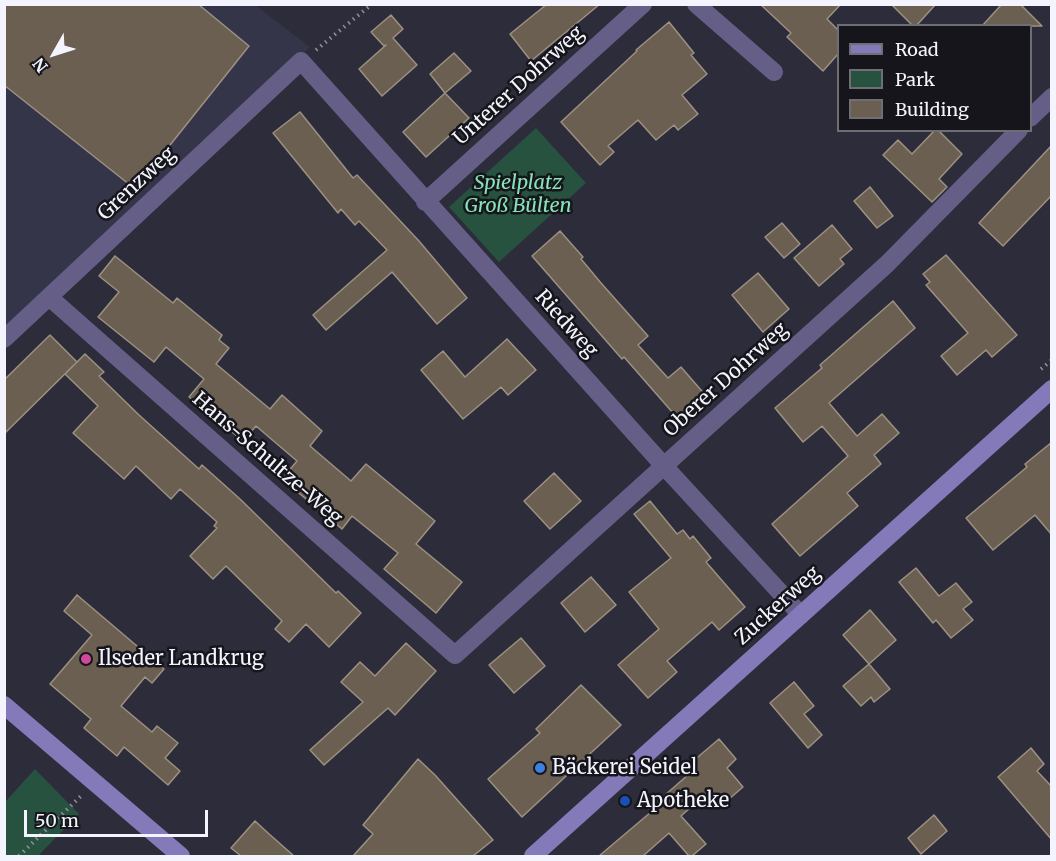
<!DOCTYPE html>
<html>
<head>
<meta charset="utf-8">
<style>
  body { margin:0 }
  #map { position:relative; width:1056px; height:861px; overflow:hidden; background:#2c2c3a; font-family:Merriweather,serif }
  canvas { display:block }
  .frame { position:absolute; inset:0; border:6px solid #f3f4fd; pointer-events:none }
  .legend { position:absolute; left:837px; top:24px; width:195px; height:108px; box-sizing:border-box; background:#15151b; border:2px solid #6e6e75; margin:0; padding:8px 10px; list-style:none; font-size:18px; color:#f3f4fd }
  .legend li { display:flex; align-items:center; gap:12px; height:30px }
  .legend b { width:30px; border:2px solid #6e6e75 }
  .north { position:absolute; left:24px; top:24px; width:60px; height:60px; -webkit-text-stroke:4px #15151b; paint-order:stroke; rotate:231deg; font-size:16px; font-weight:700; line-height:24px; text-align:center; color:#f3f4fd }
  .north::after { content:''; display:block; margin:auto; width:21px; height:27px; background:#f3f4fd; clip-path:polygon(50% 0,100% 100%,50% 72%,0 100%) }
  .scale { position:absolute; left:24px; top:810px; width:184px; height:27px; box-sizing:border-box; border:3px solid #f3f4fd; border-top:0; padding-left:8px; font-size:18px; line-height:21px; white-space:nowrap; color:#f3f4fd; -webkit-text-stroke:4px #15151b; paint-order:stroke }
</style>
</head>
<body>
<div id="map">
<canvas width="1056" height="861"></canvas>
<div class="frame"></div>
<ul class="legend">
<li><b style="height:8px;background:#847aba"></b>Road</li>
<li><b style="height:16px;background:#27523f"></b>Park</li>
<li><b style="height:16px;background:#6a5f51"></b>Building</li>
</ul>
<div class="north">N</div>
<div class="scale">50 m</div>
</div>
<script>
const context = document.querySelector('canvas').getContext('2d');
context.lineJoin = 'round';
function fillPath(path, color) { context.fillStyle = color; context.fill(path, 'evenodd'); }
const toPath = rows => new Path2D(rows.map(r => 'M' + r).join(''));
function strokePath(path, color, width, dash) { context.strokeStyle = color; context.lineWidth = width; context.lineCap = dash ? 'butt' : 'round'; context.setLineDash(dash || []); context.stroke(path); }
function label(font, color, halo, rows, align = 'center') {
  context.font = font + ' Merriweather,serif'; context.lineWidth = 5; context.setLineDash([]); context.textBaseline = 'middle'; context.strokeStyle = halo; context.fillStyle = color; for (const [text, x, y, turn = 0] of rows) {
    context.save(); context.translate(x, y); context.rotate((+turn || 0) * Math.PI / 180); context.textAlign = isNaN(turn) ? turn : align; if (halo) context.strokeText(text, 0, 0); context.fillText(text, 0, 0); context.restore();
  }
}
const built = toPath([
  [5,5,255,5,310,47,5,331]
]);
const green = toPath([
  [536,128,586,183,499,262,449,207],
  [35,769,79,814,38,856,5,856,5,802]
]);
const building = toPath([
  [4,4,198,4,249,46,135,189,4,85,4,4],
  [547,4,600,4,531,61,510,34,547,4],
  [760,4,841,4,827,19,838,30,838,54,823,71,787,37,791,33,760,4],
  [891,4,936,4,916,26,913,26,891,4],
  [1002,4,1020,4,1042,26,982,26,1002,4],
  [391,15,403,29,393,38,417,65,382,96,359,69,386,45,384,46,371,32,391,15],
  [669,22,694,53,691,55,707,74,682,95,698,114,678,130,674,125,656,140,638,120,608,146,614,152,600,165,561,122,637,51,636,50,669,22],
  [454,53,471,71,445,93,430,74,454,53],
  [445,93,469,118,426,157,403,132,445,93],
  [300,112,353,178,357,175,419,241,467,298,437,324,392,272,326,330,313,315,387,250,359,221,355,225,341,209,338,213,273,133,300,112],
  [935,130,938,130,962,154,939,179,947,187,932,202,883,155,898,140,912,154,935,130],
  [1052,145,1052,195,1003,246,979,223,1052,145],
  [870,187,893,216,877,228,854,201,870,187],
  [782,223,800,244,784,258,765,237,782,223],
  [832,225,852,249,840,259,844,264,819,286,794,258,832,225],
  [560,231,583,257,581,259,601,283,648,336,638,345,668,378,681,367,707,397,680,421,624,357,622,359,532,256,560,231],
  [946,255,1017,335,992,357,986,350,957,375,941,356,968,333,926,285,930,282,923,274,946,255],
  [115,256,173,303,177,298,222,335,219,340,229,348,216,364,270,409,282,395,322,431,310,446,351,481,366,464,435,521,416,544,462,582,436,613,384,569,398,553,352,516,342,529,282,479,297,461,256,426,243,441,189,397,204,379,166,347,154,362,98,317,119,292,99,276,115,256],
  [758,273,789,309,763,332,732,295,758,273],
  [893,301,915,328,829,403,857,436,882,414,899,433,874,455,881,464,847,493,858,506,800,556,772,524,848,456,822,426,803,442,775,408,822,368,820,365,893,301],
  [50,335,77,362,4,434,4,380,50,335],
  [507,339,536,370,508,395,501,387,463,419,421,370,443,351,465,377,507,339],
  [85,354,104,372,99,376,139,415,199,469,202,465,240,499,336,593,338,591,361,613,329,647,306,624,289,642,275,629,282,621,226,566,213,579,190,556,217,528,214,526,217,522,180,489,171,499,136,466,124,479,73,433,98,406,65,374,85,354],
  [1052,442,1052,535,1035,515,993,550,966,518,1027,467,1025,464,1052,442],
  [554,473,581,501,550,529,524,501,554,473],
  [650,501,677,534,683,530,690,539,693,536,711,558,706,562,745,607,719,630,712,622,667,661,677,672,648,698,618,665,659,629,629,592,671,558,634,514,650,501],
  [916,568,939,596,956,583,972,602,963,609,973,620,951,638,936,620,933,623,899,582,916,568],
  [591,577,616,605,585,632,561,603,591,577],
  [77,595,164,669,152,683,145,677,121,706,152,732,157,726,178,743,165,758,180,771,168,785,124,747,117,756,84,728,91,719,50,684,92,635,64,611,77,595],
  [870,610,896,640,869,664,843,635,870,610],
  [521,638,545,666,514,693,489,665,521,638],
  [406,643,436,671,395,715,388,708,324,765,310,750,363,702,341,682,360,662,375,676,406,643],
  [869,664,890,689,874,702,871,697,861,706,843,686,869,664],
  [794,682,814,706,804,714,822,735,808,748,770,703,794,682],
  [581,685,621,725,522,817,488,779,540,733,536,729,581,685],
  [719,739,736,759,727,768,743,787,721,806,709,791,681,816,706,844,692,856,689,856,669,833,643,856,599,856,651,812,649,809,697,767,692,762,719,739],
  [1031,748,1044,764,1037,771,1052,787,1052,840,998,777,1031,748],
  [418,759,435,775,493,840,473,856,353,856,373,834,363,825,418,759],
  [934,815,947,831,921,854,908,838,934,815],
  [255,821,268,833,294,856,241,856,231,848,255,821]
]);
const path = toPath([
  [316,50,372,4],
  [1041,369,1052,360],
  [19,856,81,796]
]);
const street = toPath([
  [696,4,774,72],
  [1030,118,1052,97],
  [425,202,643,4],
  [49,297,455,655,887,264,1019,130],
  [4,339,301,61,664,466,801,615]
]);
const secondary = toPath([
  [4,705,181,856],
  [533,856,1052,389]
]);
const markers = [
  [86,659,6,"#d1479c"],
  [540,768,6,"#3f7fe0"],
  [625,801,6,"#1a4fb4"]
];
const streetNames = [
  ["Unterer Dohrweg",519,86,-42],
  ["Grenzweg",137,184,-43],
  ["Riedweg",566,324,48],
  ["Oberer Dohrweg",726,380,-42],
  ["Hans-Schultze-Weg",267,459,41],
  ["Zuckerweg",778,606,-42]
];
const parkNames = [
  ["Spielplatz",518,183],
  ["Groß Bülten",518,206]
];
const poiNames = [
  ["Ilseder Landkrug",98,659],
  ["Bäckerei Seidel",552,768],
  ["Apotheke",637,801]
];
fillPath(built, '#353549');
fillPath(green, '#27523f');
fillPath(building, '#6a5f51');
strokePath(building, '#9d9182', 1.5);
strokePath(path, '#8f909b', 4, [1.5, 4.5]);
strokePath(street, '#655f87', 18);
strokePath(secondary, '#847aba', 18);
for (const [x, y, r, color] of markers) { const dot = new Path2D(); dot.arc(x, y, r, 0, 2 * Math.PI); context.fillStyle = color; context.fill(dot); strokePath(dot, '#15151b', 2); }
label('20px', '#f3f4fd', '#15151b', streetNames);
label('italic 20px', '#86e4b8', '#15151b', parkNames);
label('20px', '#f3f4fd', '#15151b', poiNames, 'left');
</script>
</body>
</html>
